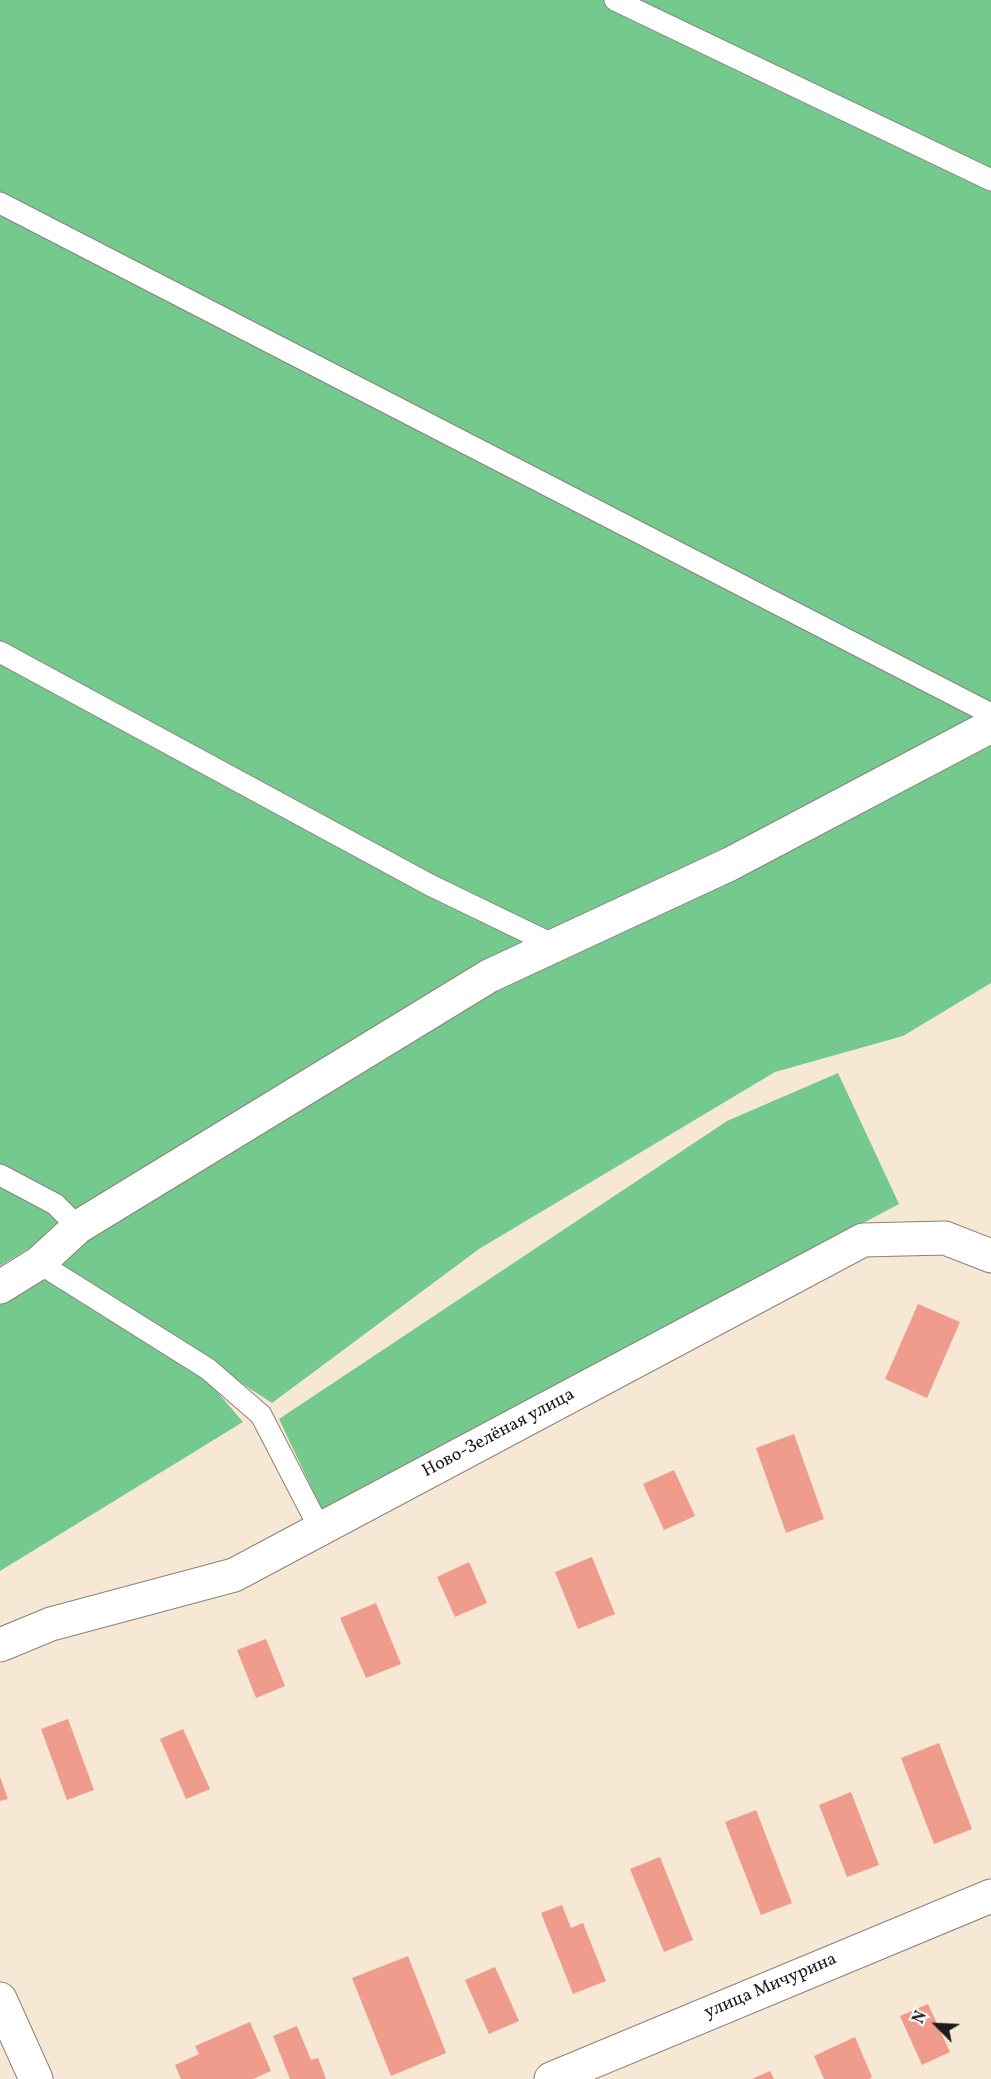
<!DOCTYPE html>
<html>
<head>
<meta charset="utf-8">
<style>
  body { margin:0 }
  #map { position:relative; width:991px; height:2079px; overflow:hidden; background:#f6e8d5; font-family:Vollkorn,serif }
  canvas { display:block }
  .north { position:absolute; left:907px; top:1995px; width:60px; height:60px; -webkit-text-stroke:4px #fff; paint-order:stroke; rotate:294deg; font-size:16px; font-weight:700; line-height:24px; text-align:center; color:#1c1c1c }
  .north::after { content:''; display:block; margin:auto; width:21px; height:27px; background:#1c1c1c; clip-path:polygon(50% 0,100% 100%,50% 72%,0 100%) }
</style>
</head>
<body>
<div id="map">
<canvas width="991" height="2079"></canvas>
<div class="north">N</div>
</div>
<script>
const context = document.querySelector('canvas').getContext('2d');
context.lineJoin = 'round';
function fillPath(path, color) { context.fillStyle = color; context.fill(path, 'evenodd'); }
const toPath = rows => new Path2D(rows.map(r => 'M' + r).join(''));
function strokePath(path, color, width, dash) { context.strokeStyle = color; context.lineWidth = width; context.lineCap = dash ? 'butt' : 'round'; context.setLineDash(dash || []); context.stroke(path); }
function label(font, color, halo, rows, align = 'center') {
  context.font = font + ' Vollkorn,serif'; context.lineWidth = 4.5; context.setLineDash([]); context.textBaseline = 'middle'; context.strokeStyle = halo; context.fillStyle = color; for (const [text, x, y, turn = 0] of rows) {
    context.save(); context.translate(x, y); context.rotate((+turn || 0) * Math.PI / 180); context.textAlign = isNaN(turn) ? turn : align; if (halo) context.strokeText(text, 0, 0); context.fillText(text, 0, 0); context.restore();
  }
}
const green = toPath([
  [0,0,991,0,991,719,545,934,0,1266],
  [991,734,991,983,903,1036,775,1072,479,1249,272,1403,50,1259,500,985],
  [838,1073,899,1204,322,1510,279,1419,727,1121],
  [35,1272,208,1381,243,1422,0,1571,0,1294]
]);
const building = toPath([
  [918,1304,960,1322,927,1398,885,1379],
  [794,1434,824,1519,786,1533,756,1448],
  [674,1470,695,1516,664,1530,643,1484],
  [592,1557,615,1614,578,1629,555,1572],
  [469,1562,487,1603,455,1617,437,1577],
  [376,1603,401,1664,366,1678,340,1618],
  [266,1639,285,1686,256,1698,237,1650],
  [68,1719,94,1790,67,1800,41,1729],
  [183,1729,210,1789,186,1799,160,1739],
  [939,1743,972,1829,934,1844,901,1758],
  [0,1777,8,1799,0,1801],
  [851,1792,879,1865,847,1877,819,1805],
  [756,1810,792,1903,761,1915,725,1822],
  [660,1857,693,1940,664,1952,630,1869],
  [562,1905,571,1928,583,1923,606,1981,573,1994,541,1913],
  [408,1956,446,2053,391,2076,352,1978],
  [495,1967,519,2021,489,2034,465,1980],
  [928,2004,950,2052,922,2065,900,2016],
  [250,2022,271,2071,253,2079,181,2079,175,2065,199,2054,195,2046],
  [297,2026,311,2060,318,2058,326,2079,290,2079,273,2036],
  [855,2037,872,2077,869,2079,824,2079,814,2056],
  [770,2071,774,2079,752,2079]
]);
const lane = toPath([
  [615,0,991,180],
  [0,203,991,714],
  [0,652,430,885,554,945],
  [0,1175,55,1204,78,1227],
  [39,1263,208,1369,261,1415,320,1529]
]);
const street = toPath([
  [0,1287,39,1263,78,1227,489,976,730,864,991,726],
  [0,1645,51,1624,234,1575,863,1240,945,1238,991,1256],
  [0,1999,36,2079],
  [551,2079,991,1896]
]);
const streetNames = [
  ["Ново-Зелёная улица",499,1434,-28],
  ["улица Мичурина",771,1987,-23]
];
fillPath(green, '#74ca8e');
fillPath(building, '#ef9c8d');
strokePath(lane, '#898278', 23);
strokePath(street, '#898278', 35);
strokePath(lane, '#fff', 21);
strokePath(street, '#fff', 33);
label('18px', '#1c1c1c', '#fff', streetNames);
</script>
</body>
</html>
